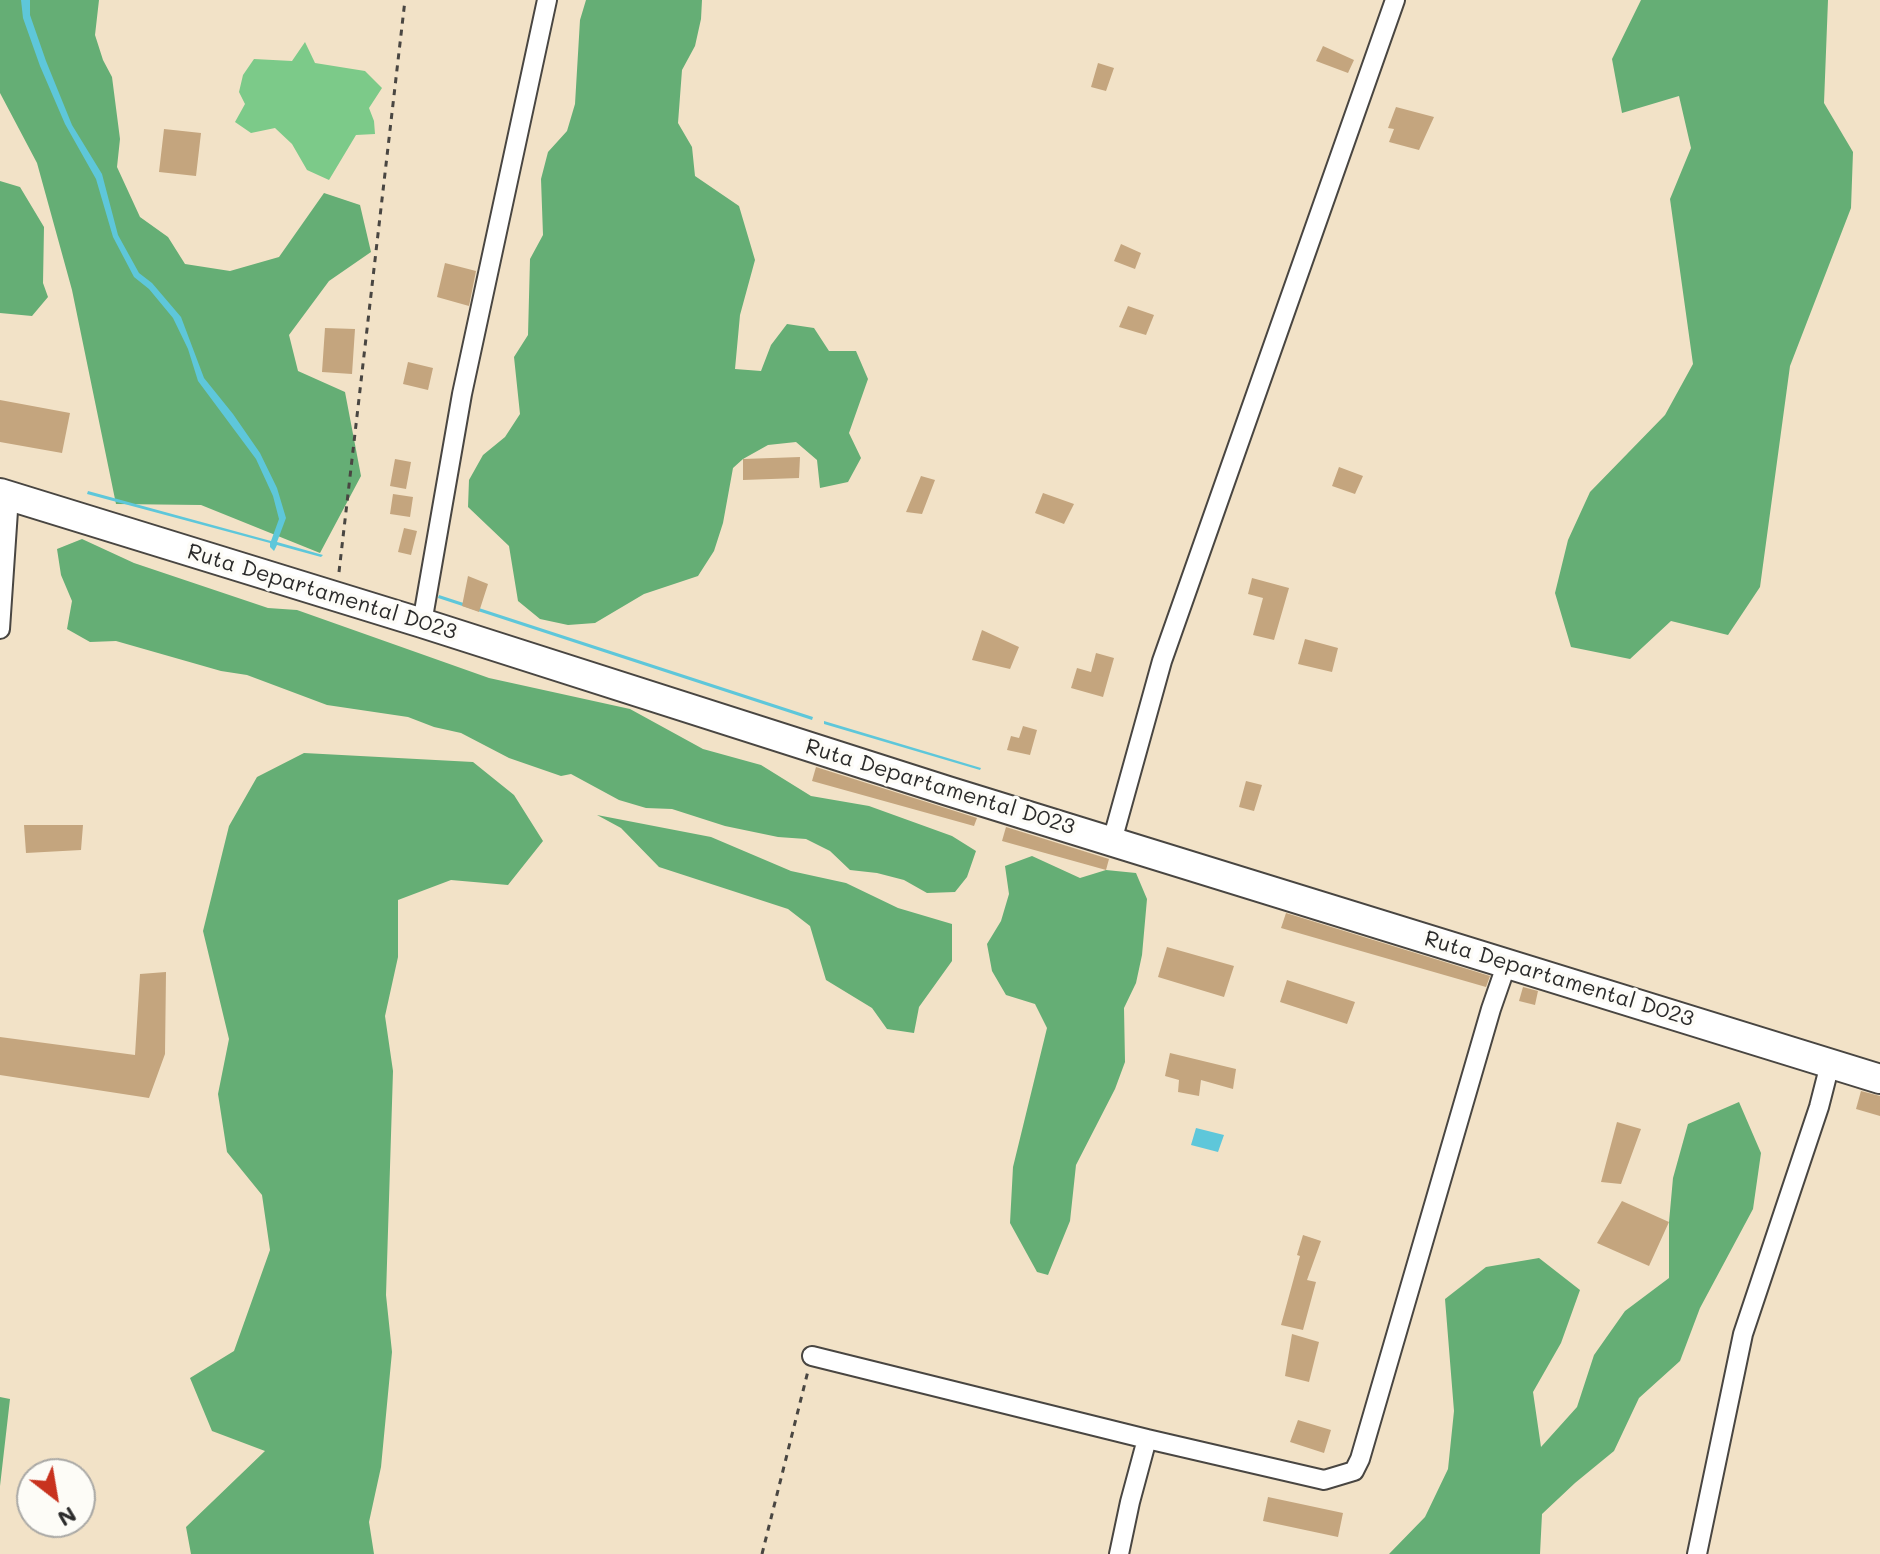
<!DOCTYPE html>
<html>
<head>
<meta charset="utf-8">
<style>
  body { margin:0 }
  #map { position:relative; width:1880px; height:1554px; overflow:hidden; background:#f2e2c7; font-family:Mali,sans-serif }
  canvas { display:block }
  .north { position:absolute; left:16px; top:1458px; width:80px; height:80px; box-sizing:border-box; background:#fdfcf7; border:2px solid #a9a8a5; border-radius:50%; rotate:149deg; font-size:22px; font-weight:700; line-height:32px; text-align:center; color:#2b2b2b }
  .north::after { content:''; display:block; margin:auto; width:28px; height:36px; background:#c8321e; clip-path:polygon(50% 0,100% 100%,50% 72%,0 100%) }
</style>
</head>
<body>
<div id="map">
<canvas width="1880" height="1554"></canvas>
<div class="north">N</div>
</div>
<script>
const context = document.querySelector('canvas').getContext('2d');
context.lineJoin = 'round';
function fillPath(path, color) { context.fillStyle = color; context.fill(path, 'evenodd'); }
const toPath = rows => new Path2D(rows.map(r => 'M' + r).join(''));
function strokePath(path, color, width, dash) { context.strokeStyle = color; context.lineWidth = width; context.lineCap = dash ? 'butt' : 'round'; context.setLineDash(dash || []); context.stroke(path); }
function label(font, color, halo, rows, align = 'center') {
  context.font = font + ' Mali,sans-serif'; context.lineWidth = 7; context.setLineDash([]); context.textBaseline = 'middle'; context.strokeStyle = halo; context.fillStyle = color; for (const [text, x, y, turn = 0] of rows) {
    context.save(); context.translate(x, y); context.rotate((+turn || 0) * Math.PI / 180); context.textAlign = isNaN(turn) ? turn : align; if (halo) context.strokeText(text, 0, 0); context.fillText(text, 0, 0); context.restore();
  }
}
const green = toPath([
  [305,42,315,63,365,71,382,88,369,108,374,121,375,134,356,135,329,180,307,170,292,144,275,128,251,133,235,122,245,104,239,92,243,75,254,59,292,61]
]);
const forest = toPath([
  [0,0,99,0,95,35,103,60,112,77,120,139,117,167,140,217,168,237,185,264,230,271,279,257,324,193,360,205,371,252,329,281,289,335,298,371,345,392,361,476,320,553,201,505,116,504,72,290,37,163,0,93],
  [586,0,702,0,701,19,695,46,682,70,678,123,692,147,695,176,739,206,755,260,740,315,735,369,761,371,771,345,787,324,814,328,829,351,856,351,868,379,849,433,861,458,848,482,820,488,817,460,796,442,768,445,743,459,733,468,723,523,714,551,698,576,644,594,595,623,568,625,540,619,518,601,509,546,468,507,469,480,483,455,505,437,520,414,514,357,528,335,530,259,543,235,541,179,548,152,567,131,575,104,580,20],
  [1641,0,1828,0,1824,103,1853,152,1851,208,1790,366,1760,587,1728,635,1671,621,1630,659,1571,647,1555,593,1568,540,1590,492,1665,415,1693,364,1670,199,1691,148,1679,96,1622,113,1612,59],
  [0,181,20,187,44,227,43,283,48,297,32,316,0,313],
  [82,539,134,563,268,608,297,610,489,678,630,709,703,749,761,765,811,796,869,806,952,836,976,851,967,877,955,892,927,893,904,880,877,873,850,870,830,851,806,839,778,837,725,826,672,809,646,808,619,800,571,774,561,776,509,758,461,733,434,727,408,717,327,705,247,675,221,671,116,641,90,642,67,629,72,601,61,575,57,549],
  [304,753,473,762,514,795,543,841,508,885,451,880,398,900,398,957,385,1016,393,1071,386,1295,392,1352,381,1467,369,1522,374,1554,191,1554,186,1527,265,1451,212,1431,190,1378,234,1351,270,1250,262,1195,227,1152,218,1094,229,1039,203,931,229,826,257,777],
  [597,815,711,837,791,871,846,883,898,908,952,924,952,961,919,1007,914,1033,887,1029,872,1008,826,980,810,926,788,909,659,867,621,828],
  [1032,856,1080,878,1106,870,1136,873,1147,899,1142,955,1136,983,1124,1008,1125,1062,1115,1089,1076,1165,1070,1221,1048,1275,1037,1272,1010,1223,1013,1167,1047,1028,1035,1004,1006,995,992,971,987,944,1001,921,1009,894,1005,866],
  [1739,1102,1761,1153,1753,1209,1700,1308,1680,1361,1639,1398,1614,1451,1575,1483,1542,1514,1540,1554,1389,1554,1425,1517,1448,1469,1454,1411,1445,1299,1486,1267,1539,1258,1580,1290,1561,1343,1533,1392,1541,1447,1577,1407,1594,1355,1625,1311,1669,1278,1669,1222,1673,1178,1688,1124],
  [0,1397,10,1399,0,1486]
]);
const water = toPath([
  [21,0,30,0,30,15,46,61,72,125,102,174,118,235,139,273,152,283,181,317,204,378,233,414,260,453,277,488,286,518,277,542,323,555,321,557,277,545,274,551,270,547,270,543,87,494,88,491,271,541,279,519,273,496,256,459,198,381,188,349,173,318,149,289,134,277,113,237,96,179,65,124,40,66,23,18],
  [439,595,813,717,812,720,438,598],
  [824,721,981,768,980,770,824,724],
  [1196,1128,1224,1135,1218,1152,1191,1145]
]);
const building = toPath([
  [1323,46,1354,60,1348,73,1316,61],
  [1098,63,1114,68,1106,91,1091,87],
  [1396,107,1434,117,1419,150,1389,142,1394,129,1388,128],
  [164,129,201,133,196,176,159,172],
  [1121,244,1141,253,1135,269,1114,261],
  [445,263,476,271,469,306,437,297],
  [1128,306,1154,315,1146,335,1119,327],
  [325,328,355,329,352,374,322,372],
  [408,362,433,368,428,390,403,384],
  [0,400,70,413,62,453,0,442],
  [800,457,799,478,743,480,743,459],
  [395,459,411,462,406,489,390,486],
  [1339,467,1363,476,1355,494,1332,486],
  [921,476,935,480,922,514,906,512],
  [1043,493,1074,504,1064,524,1035,513],
  [393,494,413,497,410,517,390,514],
  [404,528,417,531,411,555,398,552],
  [468,576,488,584,479,612,462,606],
  [1252,578,1289,588,1274,640,1253,635,1263,598,1248,594],
  [982,630,1019,647,1010,669,972,660],
  [1305,639,1338,648,1332,672,1298,664],
  [1096,653,1114,658,1103,697,1071,688,1077,668,1091,672],
  [1023,726,1037,730,1030,755,1007,750,1011,736,1019,738],
  [816,767,977,818,974,826,812,781],
  [1246,781,1262,785,1254,811,1239,807],
  [24,825,83,825,81,850,26,853],
  [1006,827,1109,859,1106,870,1002,841],
  [1286,913,1490,976,1486,987,1281,928],
  [1167,947,1234,966,1224,997,1158,977],
  [166,972,165,1054,149,1098,0,1075,0,1037,135,1055,140,974],
  [1287,980,1355,1002,1347,1024,1280,1002],
  [1523,987,1538,991,1535,1005,1519,1001],
  [1170,1053,1236,1069,1233,1089,1201,1080,1199,1096,1178,1092,1179,1080,1165,1076],
  [1861,1091,1880,1096,1880,1116,1856,1109],
  [1617,1122,1641,1129,1621,1184,1601,1182],
  [1622,1201,1669,1222,1649,1266,1597,1243],
  [1303,1235,1321,1241,1307,1280,1316,1282,1303,1330,1281,1325,1300,1256,1297,1255],
  [1292,1334,1319,1342,1309,1382,1285,1376],
  [1298,1420,1331,1430,1324,1453,1290,1442],
  [1268,1497,1343,1513,1338,1537,1263,1521]
]);
const path = toPath([
  [339,572,405,0],
  [762,1554,808,1371]
]);
const street = toPath([
  [422,623,462,394,547,0],
  [0,629,9,496],
  [1112,841,1162,661,1395,0],
  [812,1356,1147,1439],
  [1119,1554,1130,1502,1147,1439,1324,1480,1354,1471,1360,1459,1491,1009,1507,963],
  [1697,1554,1743,1334,1819,1107,1830,1064]
]);
const primary = toPath([
  [0,493,422,623,948,791,1880,1079]
]);
const streetNames = [
  ["Ruta Departamental D023",322,592,17],
  ["Ruta Departamental D023",940,787,17],
  ["Ruta Departamental D023",1559,979,17]
];
fillPath(green, '#7cca89');
fillPath(forest, '#65ae75');
fillPath(water, '#5ec7da');
fillPath(building, '#c4a57e');
strokePath(street, '#494642', 22);
strokePath(primary, '#494642', 32);
strokePath(path, '#494642', 3, [6, 6]);
strokePath(street, '#fff', 18);
strokePath(primary, '#fff', 28);
label('22px', '#2b2b2b', '#fdfcf7', streetNames);
</script>
</body>
</html>
